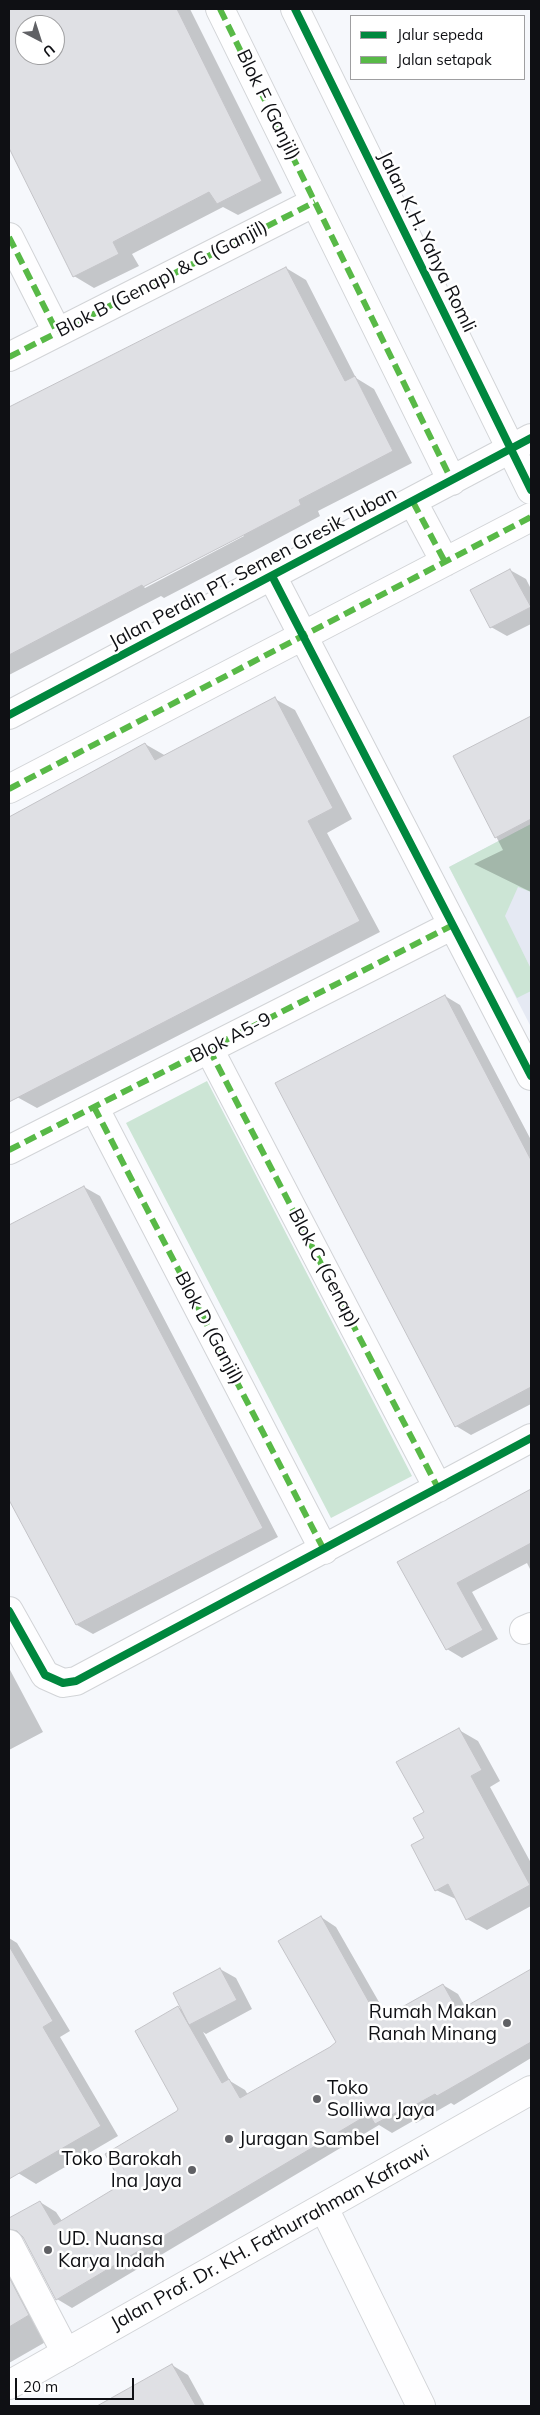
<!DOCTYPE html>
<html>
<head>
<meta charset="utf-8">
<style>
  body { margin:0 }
  #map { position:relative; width:540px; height:2415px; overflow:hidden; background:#f6f8fc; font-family:Mulish,sans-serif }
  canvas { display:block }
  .frame { position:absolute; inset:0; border:10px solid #0f1014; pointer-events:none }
  .legend { position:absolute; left:350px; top:15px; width:175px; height:65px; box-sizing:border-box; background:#fff; border:1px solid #9f9fa1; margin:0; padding:6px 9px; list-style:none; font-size:15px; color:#0f1014 }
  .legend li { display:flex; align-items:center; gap:10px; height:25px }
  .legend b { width:25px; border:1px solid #9f9fa1 }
  .north { position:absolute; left:15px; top:15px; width:50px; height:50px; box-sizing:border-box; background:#fff; border:1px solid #9f9fa1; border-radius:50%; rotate:140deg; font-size:14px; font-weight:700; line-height:20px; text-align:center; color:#0f1014 }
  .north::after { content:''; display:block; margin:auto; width:18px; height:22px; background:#606165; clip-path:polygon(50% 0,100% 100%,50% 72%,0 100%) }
  .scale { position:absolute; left:15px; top:2378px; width:119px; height:22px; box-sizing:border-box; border:2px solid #0f1014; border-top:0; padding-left:6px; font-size:15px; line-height:18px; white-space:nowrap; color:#0f1014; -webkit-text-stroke:4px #fff; paint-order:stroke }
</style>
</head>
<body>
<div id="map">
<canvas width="540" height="2415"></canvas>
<div class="frame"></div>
<ul class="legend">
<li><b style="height:6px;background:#00873e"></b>Jalur sepeda</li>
<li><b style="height:6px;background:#58b947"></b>Jalan setapak</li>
</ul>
<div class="north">U</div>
<div class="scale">20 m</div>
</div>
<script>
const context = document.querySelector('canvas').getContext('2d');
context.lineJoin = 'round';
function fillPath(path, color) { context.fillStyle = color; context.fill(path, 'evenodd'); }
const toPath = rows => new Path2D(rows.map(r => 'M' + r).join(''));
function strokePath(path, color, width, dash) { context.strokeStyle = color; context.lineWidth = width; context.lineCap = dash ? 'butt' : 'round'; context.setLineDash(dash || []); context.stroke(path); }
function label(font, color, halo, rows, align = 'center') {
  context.font = font + ' Mulish,sans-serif'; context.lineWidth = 5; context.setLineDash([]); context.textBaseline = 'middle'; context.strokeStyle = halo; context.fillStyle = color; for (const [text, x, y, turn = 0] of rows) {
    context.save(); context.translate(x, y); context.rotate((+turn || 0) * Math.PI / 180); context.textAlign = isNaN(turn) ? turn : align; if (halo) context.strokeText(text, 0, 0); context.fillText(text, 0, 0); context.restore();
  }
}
const built = toPath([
  [531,824,531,1027,449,867]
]);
const green = toPath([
  [531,824,531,892,518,887,505,916,531,969,531,991,517,998,449,867],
  [207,1081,412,1476,331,1518,126,1123]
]);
const shadow = toPath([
  [9,9,190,9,282,193,238,215,223,207,132,254,139,266,94,288,74,276,9,147],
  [25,25,55,25,55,55,25,55],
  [286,268,306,280,356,378,374,389,412,463,318,511,320,516,258,549,164,598,161,596,9,675,9,408],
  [243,534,244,536,145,588,143,586],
  [510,570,526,579,531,589,531,624,507,636,491,627],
  [275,699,295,710,352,819,327,833,380,932,37,1108,17,1097,9,1081,9,817,145,744,166,756],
  [531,717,531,892,474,864,503,850,455,756],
  [445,996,460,1005,531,1140,531,1404,471,1435,456,1426],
  [84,1187,100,1196,278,1537,93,1634,77,1625,9,1495,9,1227],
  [531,1491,531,1571,527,1563,472,1592,498,1639,462,1658,447,1649,399,1563],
  [9,1668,43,1732,9,1750],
  [459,1730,478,1741,500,1781,490,1787,531,1863,531,1906,487,1930,467,1919,458,1900,436,1890,425,1839,425,1813],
  [321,1917,336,1927,387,2016,443,1985,458,1994,466,2008,531,1970,531,2058,454,2105,451,2103,416,2123,413,2121,392,2133,379,2125,72,2308,57,2299,25,2237,17,2239,49,2340,9,2363,9,2220,40,2202,56,2212,62,2221,124,2185,178,2112,178,2008,183,2010,220,1969,236,1978,252,2009,206,2034,203,2032,230,2081,245,2090,248,2095,338,2043],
  [9,1938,17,1943,70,2031,60,2037,118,2136,36,2184,18,2173,9,2158],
  [172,2365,188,2375,205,2406,136,2406,127,2391]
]);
const building = toPath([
  [9,9,177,9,262,181,217,204,209,192,113,242,119,254,73,277,9,148,9,9],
  [25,25,55,25,55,55,25,55,25,25],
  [286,267,345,381,355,376,393,451,299,500,301,505,238,538,143,587,142,585,9,655,9,407,286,267],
  [510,569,531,607,490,628,470,590,510,569],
  [275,697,333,808,308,821,360,921,9,1102,9,817,145,743,155,760,275,697],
  [531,716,531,819,495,838,453,756,531,716],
  [445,995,531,1160,531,1387,455,1427,275,1083,445,995],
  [84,1186,263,1528,76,1625,9,1500,9,1225,84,1186],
  [531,1489,531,1543,457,1583,483,1630,446,1650,397,1562,531,1489],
  [459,1728,482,1770,471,1776,530,1885,466,1920,448,1884,435,1891,411,1845,424,1838,413,1818,424,1812,396,1762,459,1728],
  [321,1916,379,2020,443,1984,458,2011,531,1969,531,2042,437,2096,435,2094,399,2114,397,2112,375,2124,369,2114,56,2300,23,2237,17,2231,9,2229,9,2218,40,2201,54,2225,122,2184,105,2154,177,2111,178,2109,135,2031,178,2006,222,2083,229,2079,240,2098,330,2047,336,2042,278,1941,321,1916],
  [9,1946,53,2021,43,2027,101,2126,9,2179,9,1946],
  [220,1968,237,2000,189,2025,173,1993,220,1968],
  [9,2277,29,2315,9,2327,9,2277],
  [172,2364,196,2406,97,2406,172,2364]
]);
const street = toPath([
  [220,9,452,481],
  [9,237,57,332],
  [9,357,315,202],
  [413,502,445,562],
  [272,576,531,1076],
  [9,715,531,438],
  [9,789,531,517],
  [209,1049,438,1488],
  [94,1107,324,1550],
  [9,1150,453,925],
  [9,1611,45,1675,63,1683,76,1681,531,1438],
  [524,1630,531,1627],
  [324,2208,421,2406],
  [9,2244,66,2353]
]);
const secondary = toPath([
  [295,9,531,490],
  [9,2385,531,2090]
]);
const quiet = toPath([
  [220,9,452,481],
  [9,237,57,332],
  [9,357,315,202],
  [413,502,445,562],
  [9,789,531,517],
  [209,1049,438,1488],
  [94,1107,324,1550],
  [9,1150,453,925]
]);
const cycleway = toPath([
  [295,9,531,490],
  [272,576,531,1076],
  [9,715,531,438],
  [9,1611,45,1675,63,1683,76,1681,531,1438]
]);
const markers = [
  [507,2023,5,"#606165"],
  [317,2099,5,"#606165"],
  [229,2139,5,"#606165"],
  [192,2170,5,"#606165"],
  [48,2250,5,"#606165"]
];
const streetNames = [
  ["Blok F (Ganjil)",268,105,64],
  ["Jalan K.H. Yahya Romli",427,242,64],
  ["Blok B (Genap) & G (Ganjil)",162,279,-27],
  ["Jalan Perdin PT. Semen Gresik Tuban",253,568,-28],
  ["Blok A5-9",231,1038,-27],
  ["Blok C (Genap)",324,1268,62],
  ["Blok D (Ganjil)",209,1328,62],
  ["Jalan Prof. Dr. KH. Fathurrahman Kafrawi",270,2238,-29]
];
const poiNames = [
  ["Rumah Makan",497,2012,"right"],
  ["Ranah Minang",497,2034,"right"],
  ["Toko",327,2088],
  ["Solliwa Jaya",327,2110],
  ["Juragan Sambel",239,2139],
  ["Toko Barokah",182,2159,"right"],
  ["Ina Jaya",182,2181,"right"],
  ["UD. Nuansa",58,2239],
  ["Karya Indah",58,2261]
];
fillPath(built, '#e5e9f3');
fillPath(green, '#cce5d5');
fillPath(shadow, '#0003');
fillPath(building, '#dfe0e4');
strokePath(building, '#c4c4c8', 1);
strokePath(street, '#d2d4d7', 30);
strokePath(secondary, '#d2d4d7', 30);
strokePath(street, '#fefeff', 28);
strokePath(secondary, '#fefeff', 28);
strokePath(quiet, '#58b947', 6, [12, 6]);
strokePath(cycleway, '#00873e', 8);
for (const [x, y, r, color] of markers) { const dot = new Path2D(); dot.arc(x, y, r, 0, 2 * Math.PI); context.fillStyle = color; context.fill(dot); strokePath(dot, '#fff', 2); }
label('19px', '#0f1014', '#fff', streetNames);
label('19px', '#0f1014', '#fff', poiNames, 'left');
</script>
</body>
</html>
